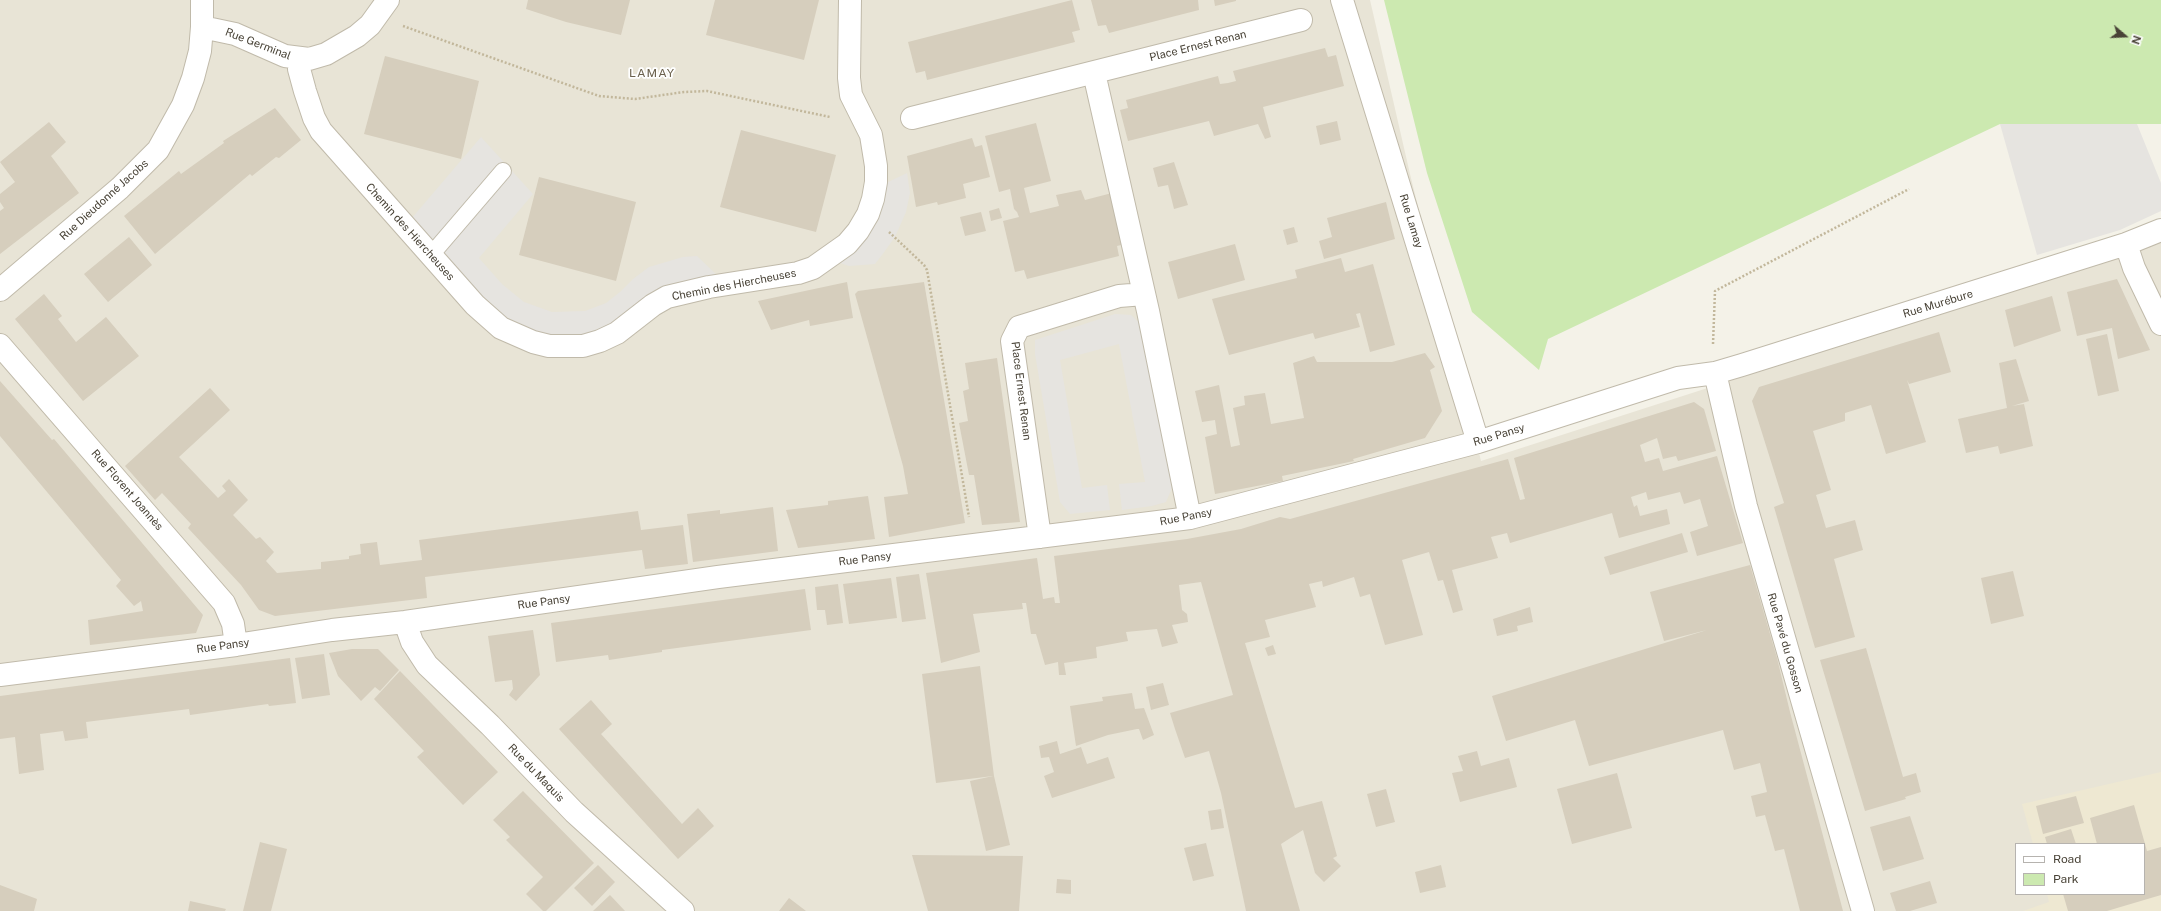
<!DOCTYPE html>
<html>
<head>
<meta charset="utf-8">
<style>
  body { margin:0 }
  #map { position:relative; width:2161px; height:911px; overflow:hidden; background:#f4f2e8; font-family:"Public Sans",sans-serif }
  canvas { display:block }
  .legend { position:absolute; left:2015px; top:843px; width:130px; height:52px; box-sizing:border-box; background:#fff; border:1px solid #b6b3af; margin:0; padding:5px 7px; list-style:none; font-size:12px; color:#484236 }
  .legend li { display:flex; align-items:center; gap:8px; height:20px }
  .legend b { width:20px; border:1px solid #b6b3af }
  .north { position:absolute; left:2105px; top:16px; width:40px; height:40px; -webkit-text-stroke:3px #fff; paint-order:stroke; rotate:109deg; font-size:11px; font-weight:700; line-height:16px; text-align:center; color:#484236 }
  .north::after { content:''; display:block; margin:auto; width:14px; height:18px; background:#484236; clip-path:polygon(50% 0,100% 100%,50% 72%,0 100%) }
</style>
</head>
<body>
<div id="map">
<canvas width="2161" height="911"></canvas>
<ul class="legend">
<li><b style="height:5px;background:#fff"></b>Road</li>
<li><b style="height:11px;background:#cce9b0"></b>Park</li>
</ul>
<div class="north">N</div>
</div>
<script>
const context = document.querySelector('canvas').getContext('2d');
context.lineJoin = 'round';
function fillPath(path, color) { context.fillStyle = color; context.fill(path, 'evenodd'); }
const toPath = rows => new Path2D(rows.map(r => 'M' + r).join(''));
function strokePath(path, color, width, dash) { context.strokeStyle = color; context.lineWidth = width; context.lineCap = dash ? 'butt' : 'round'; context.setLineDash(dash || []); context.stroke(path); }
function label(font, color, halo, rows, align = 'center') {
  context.font = font + ' "Public Sans",sans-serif'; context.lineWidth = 3.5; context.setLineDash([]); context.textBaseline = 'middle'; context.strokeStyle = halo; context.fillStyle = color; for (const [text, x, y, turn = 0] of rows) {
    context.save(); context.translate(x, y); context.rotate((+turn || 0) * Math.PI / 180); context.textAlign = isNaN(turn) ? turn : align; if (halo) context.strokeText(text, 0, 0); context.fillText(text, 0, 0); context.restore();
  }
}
const residential = toPath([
  [0,0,1370,0,1410,174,1481,461,2136,250,2161,237,2161,911,0,911],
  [2016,844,2144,844,2144,894,2016,894]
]);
const education = toPath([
  [2161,772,2161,911,2023,911,2049,902,2047,894,2144,894,2144,844,2033,844,2022,804]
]);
const green = toPath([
  [1384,0,2161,0,2161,124,2000,124,1548,339,1539,370,1472,312,1427,173]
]);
const parking = toPath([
  [2000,124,2137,124,2161,183,2161,211,2120,230,2037,255],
  [481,137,533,194,479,258,502,284,524,302,552,312,585,311,606,303,620,292,633,279,649,267,683,257,697,256,719,277,585,336,543,335,512,323,487,304,411,219],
  [907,173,910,193,906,212,895,237,882,255,875,264,849,266,840,263,852,253,886,183],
  [1115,314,1131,315,1142,325,1172,488,1166,502,1152,506,1122,510,1119,484,1145,482,1119,344,1060,360,1082,488,1107,485,1110,510,1070,514,1060,502,1035,354,1035,340]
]);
const building = toPath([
  [528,0,630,0,621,35,566,22,526,9],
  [715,0,819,0,804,60,706,35],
  [1072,0,1080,30,1072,32,1075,42,927,80,925,71,916,73,908,42],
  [1091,0,1198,0,1199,10,1109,33,1106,25,1098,26],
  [1214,0,1236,0,1236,1,1215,6],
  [1325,48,1328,57,1336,55,1344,86,1263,107,1271,137,1265,139,1258,124,1214,136,1209,121,1128,141,1120,110,1128,108,1126,100,1218,76,1220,84,1228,83,1236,81,1233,71],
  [385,56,479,81,461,159,364,134],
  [275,108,301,140,279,158,276,157,252,176,250,174,155,254,124,216,179,171,181,174,224,143,223,141],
  [1337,121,1341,140,1320,145,1316,126],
  [49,122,66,142,51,156,79,193,0,254,0,211,4,208,0,202,0,194,15,182,0,162],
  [1036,123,1051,181,1024,188,1030,213,1059,206,1056,195,1081,190,1085,200,1112,193,1125,244,1117,246,1119,256,1027,279,1024,270,1015,272,1003,221,1019,217,1017,212,1014,209,1010,189,999,192,985,136],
  [741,130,836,155,816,232,720,207],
  [972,138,975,147,982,145,990,177,963,184,966,198,938,205,937,202,916,207,907,156],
  [1174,162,1188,205,1174,209,1168,185,1158,187,1153,168],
  [539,177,636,202,616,281,519,255],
  [1386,202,1395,239,1324,259,1319,241,1332,237,1327,218],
  [999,208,1002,218,991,221,989,211],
  [981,212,986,231,965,236,960,217],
  [1294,227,1298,242,1287,245,1283,230],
  [129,237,152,265,108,302,84,274],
  [1235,244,1245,280,1178,299,1168,262],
  [1341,258,1345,272,1373,264,1395,345,1370,352,1360,313,1356,314,1360,327,1315,339,1313,333,1229,355,1212,299,1297,278,1295,270],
  [2117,279,2150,350,2118,359,2112,328,2077,336,2067,292],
  [847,282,853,318,810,326,809,320,771,330,758,301],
  [924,282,965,523,889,537,884,497,908,494,903,466,855,294,858,291],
  [44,294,62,316,58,319,76,342,106,317,139,356,83,401,15,319],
  [2052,296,2061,331,2014,347,2005,310],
  [1939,332,1951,372,1909,384,1907,380,1926,442,1886,454,1871,405,1845,413,1845,421,1813,431,1831,490,1816,495,1826,528,1855,520,1863,550,1834,559,1855,637,1815,648,1774,507,1784,503,1752,401,1759,387],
  [2107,334,2119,391,2098,396,2086,339],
  [1425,353,1435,367,1430,370,1442,411,1425,438,1353,459,1354,461,1282,476,1283,481,1215,494,1205,437,1217,434,1215,420,1202,422,1195,391,1219,385,1231,447,1240,445,1233,408,1245,405,1244,396,1265,393,1271,424,1304,418,1293,363,1314,356,1317,362,1392,362],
  [997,358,1020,522,982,525,974,475,969,475,959,423,968,421,963,391,969,389,965,363],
  [2016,359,2029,401,2012,406,2024,404,2033,446,2000,454,1998,446,1966,453,1958,419,2007,408,1999,363],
  [0,381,52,440,54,439,203,615,196,633,90,645,88,620,143,611,141,601,134,606,116,586,121,580,0,436],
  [210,388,230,410,179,457,218,498,226,491,222,486,229,479,248,500,233,515,256,539,260,537,274,552,266,561,277,573,321,569,321,562,349,559,349,556,361,554,360,544,377,542,380,565,422,560,419,540,638,511,641,530,683,525,688,564,645,569,642,550,425,577,427,598,275,616,259,610,241,585,188,528,191,524,162,493,155,500,125,466],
  [1694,402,1704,409,1716,451,1678,461,1676,456,1663,459,1657,438,1640,445,1645,462,1659,458,1663,471,1717,456,1743,543,1697,556,1690,532,1708,526,1700,499,1684,504,1680,492,1648,500,1646,492,1631,497,1634,507,1637,505,1640,516,1667,509,1670,524,1619,538,1612,513,1510,543,1507,533,1491,537,1498,558,1452,570,1463,610,1453,613,1443,580,1438,581,1429,552,1402,560,1423,635,1385,645,1370,594,1360,597,1354,577,1323,587,1322,581,1309,584,1316,607,1265,620,1270,637,1245,643,1295,808,1322,801,1337,856,1333,858,1341,866,1324,882,1315,873,1303,830,1281,844,1300,911,1246,911,1221,793,1209,751,1185,758,1175,729,1170,713,1233,695,1201,582,1179,585,1182,610,1187,614,1188,622,1172,625,1178,643,1162,647,1157,629,1126,632,1128,641,1096,647,1097,658,1064,663,1066,675,1059,675,1058,662,1045,665,1036,634,1031,634,1026,603,1022,603,1023,609,973,614,980,652,941,663,926,573,1037,558,1043,599,1054,597,1055,603,1060,603,1054,556,1187,539,1241,529,1280,517,1290,519,1508,459,1520,500,1525,499,1514,458],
  [868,496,875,539,798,548,786,510,828,505,828,501],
  [773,507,778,551,693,562,687,514,720,510,720,514],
  [1682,533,1688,552,1610,575,1604,557],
  [1750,565,1777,658,1790,712,1843,911,1800,911,1784,849,1775,851,1765,815,1756,817,1751,796,1767,792,1760,763,1734,770,1723,730,1589,766,1575,720,1506,741,1492,696,1707,630,1664,641,1650,592],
  [2013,571,2024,616,1991,624,1981,578],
  [919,574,926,619,902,622,896,577],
  [891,578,897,618,849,624,843,584],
  [838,584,843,623,827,625,825,610,817,610,815,587],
  [805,589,811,630,662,650,662,652,609,660,608,655,556,662,551,623],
  [1530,607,1533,622,1517,626,1518,631,1497,636,1493,619],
  [533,630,540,675,516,701,509,695,513,689,512,680,495,682,488,636],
  [1273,645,1276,654,1268,656,1265,648],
  [1866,648,1903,777,1916,773,1921,792,1905,797,1906,799,1865,811,1820,660],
  [352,649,378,649,399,670,380,691,375,687,361,701,338,676,329,653],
  [324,654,330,695,302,699,295,658],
  [290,658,296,703,269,706,268,704,190,715,189,709,86,722,88,738,65,741,63,731,40,734,44,770,19,774,15,737,0,739,0,696],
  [980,666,994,776,1010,845,986,851,970,781,993,776,936,783,922,674],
  [400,671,498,772,463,805,417,757,424,751,374,699],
  [1163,683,1169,705,1151,710,1146,687],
  [1132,693,1135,709,1144,708,1154,735,1143,740,1139,729,1137,729,1108,735,1076,746,1070,706,1103,701,1102,697],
  [591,700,612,724,601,734,682,824,698,808,714,826,678,859,559,729],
  [1057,741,1060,754,1081,747,1087,764,1108,757,1115,778,1052,798,1044,776,1054,772,1049,757,1041,758,1039,746],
  [1477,751,1481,766,1509,758,1517,787,1460,802,1452,773,1463,771,1458,756],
  [1617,773,1632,828,1572,844,1557,789],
  [1386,789,1395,822,1376,827,1367,794],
  [523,791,594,863,546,911,543,911,526,894,543,877,506,840,510,837,493,820],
  [2076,796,2084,823,2043,834,2036,806],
  [2134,805,2147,851,2161,847,2161,895,2107,911,2068,911,2063,894,2144,894,2144,844,2097,844,2090,818],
  [1221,809,1224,828,1211,830,1208,811],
  [1910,816,1924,859,1883,871,1870,827],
  [2071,829,2076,844,2047,844,2045,837],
  [260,842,287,849,271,911,243,911],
  [1206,843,1214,876,1193,881,1184,848],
  [912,855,1023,856,1019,911,928,911],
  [598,865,615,882,592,906,574,888],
  [1441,865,1446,887,1420,893,1415,872],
  [1057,879,1071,880,1071,894,1056,893],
  [1930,881,1937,903,1910,911,1896,911,1890,893],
  [0,885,37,899,34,911,0,911],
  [610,895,625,911,593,911],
  [789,898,806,911,779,911],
  [190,901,226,909,225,911,188,911]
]);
const path = toPath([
  [403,26,599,96,635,99,684,92,707,91,830,117],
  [889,232,924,265,927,270,969,517],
  [1713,344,1715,291,1909,189]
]);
const lane = toPath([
  [431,255,503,171]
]);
const street = toPath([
  [1342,0,1478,442],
  [202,27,235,34,285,56,309,59,326,54,357,36,370,25,388,0],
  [300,58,299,69,305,91,314,118,321,131,475,305,501,328,533,342,549,346,583,346,600,341,617,333,653,305,667,297,709,287,798,273,813,268,847,244,858,231,868,214,873,199,876,182,876,166,871,135,851,95,849,78,850,0],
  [1094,73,1148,311,1190,518],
  [912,118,1301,20],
  [2126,244,2134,268,2161,324],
  [0,290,120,188,158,150,183,105,193,78,200,51,202,27,202,0],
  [0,345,224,603,233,624,236,645],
  [1715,373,1746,506,1863,911],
  [1040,537,1012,341,1019,327,1119,296,1144,294],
  [405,622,412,642,427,665,490,725,574,812,683,911],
  [0,675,236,645,332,630,405,622,718,577,1190,518,1478,442,1678,378,1715,373,1742,365,2126,244,2161,230]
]);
const streetNames = [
  ["Rue Germinal",258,44,21],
  ["Place Ernest Renan",1198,46,-14],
  ["Rue Dieudonné Jacobs",104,200,-42],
  ["Rue Lamay",1411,221,73],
  ["Chemin des Hiercheuses",410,232,48],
  ["Chemin des Hiercheuses",734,285,-11],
  ["Rue Murébure",1938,304,-17],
  ["Place Ernest Renan",1021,391,83],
  ["Rue Pansy",1499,435,-17],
  ["Rue Florent Joannès",127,490,49],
  ["Rue Pansy",1186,517,-11],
  ["Rue Pansy",865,559,-7],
  ["Rue Pansy",544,602,-8],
  ["Rue Pavé du Gosson",1785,643,74],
  ["Rue Pansy",223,646,-8],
  ["Rue du Maquis",536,773,46]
];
const neighbourhoodNames = [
  ["LAMAY",652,73]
];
fillPath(residential, '#e8e4d6');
fillPath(education, '#eee8d2');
fillPath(green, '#cce9b0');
fillPath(parking, '#e6e4e0');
fillPath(building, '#d6cebd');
strokePath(lane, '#c0baaa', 18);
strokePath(street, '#c0baaa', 24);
strokePath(path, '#c2b79b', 2.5, [2, 2]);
strokePath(lane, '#fff', 16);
strokePath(street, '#fff', 22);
label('11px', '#484236', '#fff', streetNames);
context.letterSpacing = '1px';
label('12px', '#6b614d', '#fff', neighbourhoodNames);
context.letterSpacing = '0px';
</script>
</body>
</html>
